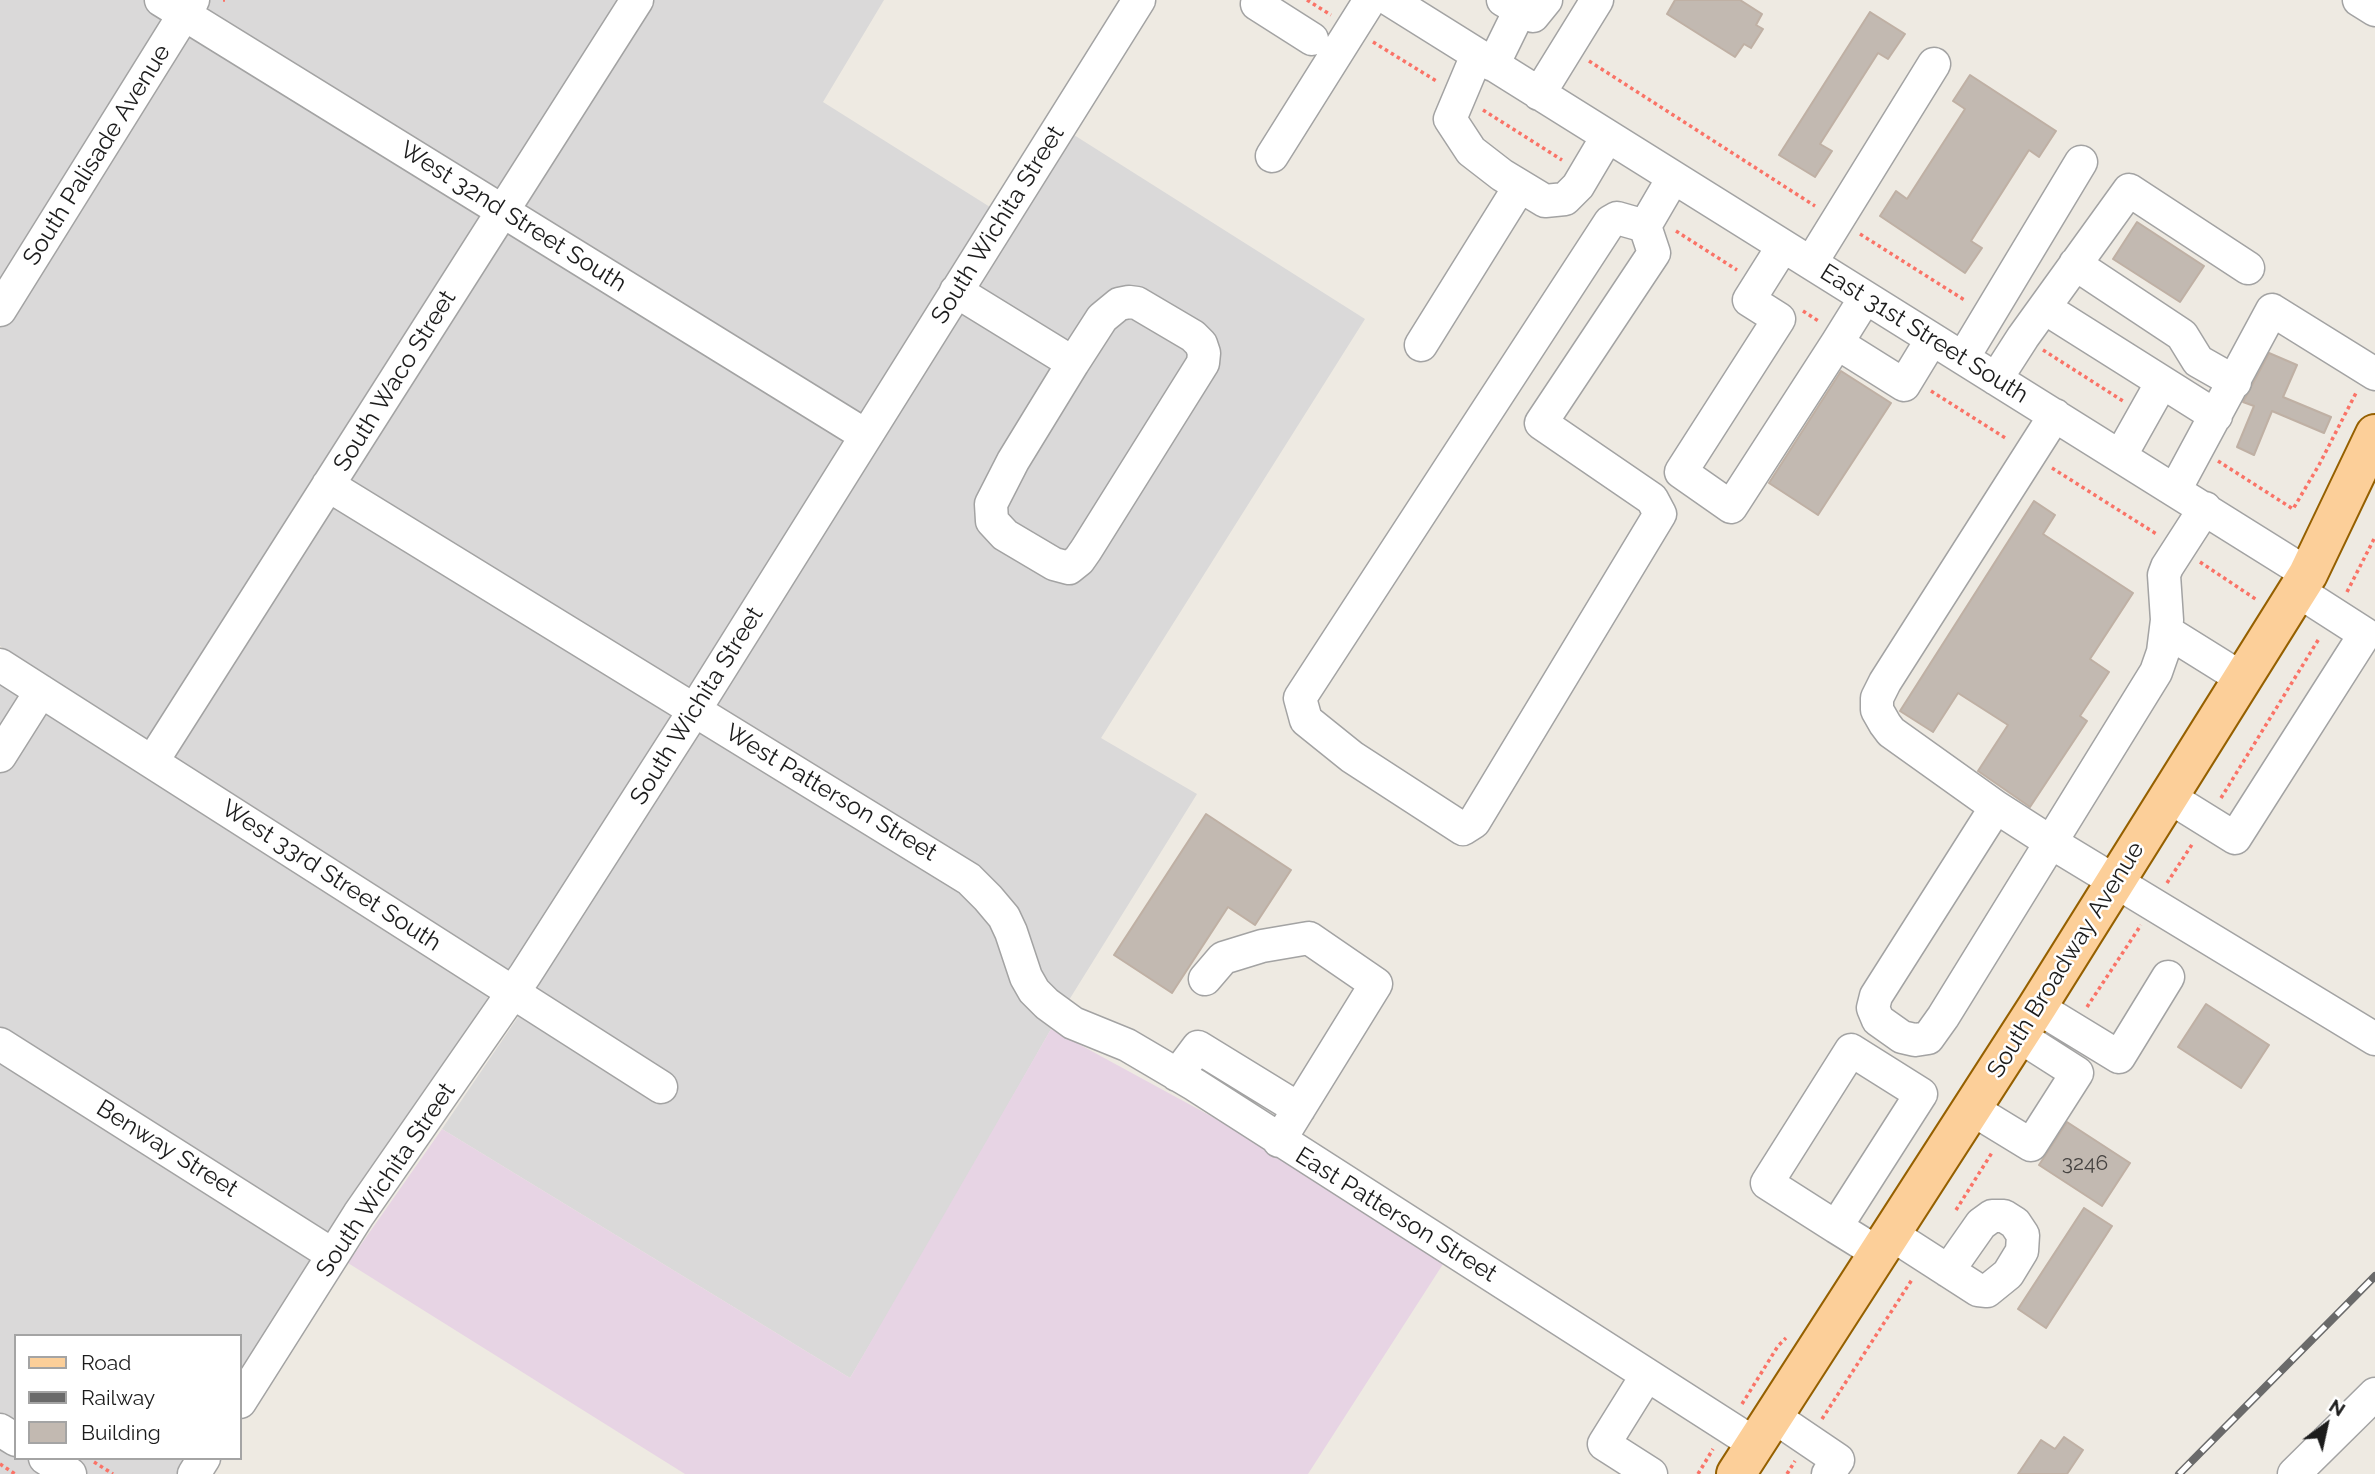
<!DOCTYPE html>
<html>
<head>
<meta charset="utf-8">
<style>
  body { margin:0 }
  #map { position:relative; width:2375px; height:1474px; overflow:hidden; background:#eeeae2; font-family:Raleway,sans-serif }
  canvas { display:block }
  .legend { position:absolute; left:14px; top:1334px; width:228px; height:126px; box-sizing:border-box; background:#fff; border:2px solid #a4a4a4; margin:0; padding:9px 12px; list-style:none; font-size:21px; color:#1c1c1c }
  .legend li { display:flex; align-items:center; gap:14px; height:35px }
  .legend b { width:35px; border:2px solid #a4a4a4 }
  .north { position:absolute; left:2291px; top:1390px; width:70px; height:70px; -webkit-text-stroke:5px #fff; paint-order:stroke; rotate:33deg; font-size:19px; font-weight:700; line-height:28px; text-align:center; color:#1c1c1c }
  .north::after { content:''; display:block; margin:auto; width:24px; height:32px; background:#1c1c1c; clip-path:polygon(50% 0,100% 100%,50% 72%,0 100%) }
</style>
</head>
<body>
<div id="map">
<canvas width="2375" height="1474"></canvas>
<ul class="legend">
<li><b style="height:9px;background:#fccf99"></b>Road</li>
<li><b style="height:9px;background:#6a6a6a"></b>Railway</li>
<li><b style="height:19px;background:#c2b9b1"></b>Building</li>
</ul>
<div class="north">N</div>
</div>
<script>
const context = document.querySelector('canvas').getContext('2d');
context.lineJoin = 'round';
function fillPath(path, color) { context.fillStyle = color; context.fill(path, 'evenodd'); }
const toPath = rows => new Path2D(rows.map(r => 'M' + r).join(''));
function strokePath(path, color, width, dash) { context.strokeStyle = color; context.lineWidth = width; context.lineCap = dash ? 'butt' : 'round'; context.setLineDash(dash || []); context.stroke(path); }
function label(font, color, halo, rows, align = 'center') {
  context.font = font + ' Raleway,sans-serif'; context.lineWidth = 5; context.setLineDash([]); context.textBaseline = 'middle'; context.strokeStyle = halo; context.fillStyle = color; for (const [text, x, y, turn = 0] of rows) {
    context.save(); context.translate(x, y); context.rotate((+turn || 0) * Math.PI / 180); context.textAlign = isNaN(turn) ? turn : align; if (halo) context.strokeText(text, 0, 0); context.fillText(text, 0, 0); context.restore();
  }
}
const residential = toPath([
  [0,0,884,0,823,102,990,207,785,540,809,554,1074,135,1365,319,1101,738,1197,794,1051,1029,927,1248,850,1378,442,1129,537,989,0,646],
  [0,682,484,989,489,1001,240,1375,240,1336,16,1336,16,1458,187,1458,177,1474,0,1474]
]);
const industrial = toPath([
  [1051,1029,1231,1127,1445,1261,1308,1474,685,1474,348,1263,442,1129,850,1378]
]);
const building = toPath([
  [1675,0,1740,0,1762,14,1756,25,1763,29,1751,48,1744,44,1735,57,1667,14,1675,0],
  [1870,12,1905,34,1888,59,1878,53,1820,144,1832,151,1815,177,1779,155,1870,12],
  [1970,75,2056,131,2039,157,2029,150,1971,241,1982,248,1965,273,1880,216,1896,191,1907,199,1965,109,1953,101,1970,75],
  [2137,222,2204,266,2180,302,2113,259,2137,222],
  [2269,353,2297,365,2283,397,2331,417,2324,433,2272,411,2254,455,2237,447,2254,406,2243,402,2269,353],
  [1841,371,1891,403,1818,515,1769,483,1841,371],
  [2034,501,2055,515,2043,534,2133,593,2090,659,2109,672,2080,716,2087,721,2030,807,1978,771,2008,725,1958,693,1933,732,1900,711,2034,501],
  [1206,814,1291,870,1255,925,1228,907,1172,993,1114,955,1206,814],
  [2206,1004,2269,1045,2241,1088,2178,1047,2206,1004],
  [2067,1122,2130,1163,2102,1206,2039,1165,2067,1122],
  [2084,1208,2112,1226,2046,1328,2018,1309,2084,1208],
  [2064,1437,2083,1450,2067,1474,2018,1474,2041,1440,2055,1449,2064,1437]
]);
const path = toPath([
  [223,0,225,0],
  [1307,0,1331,15],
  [1373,42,1438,82],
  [1589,61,1815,206],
  [1483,110,1562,160],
  [1676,231,1737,270],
  [1860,234,1966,301],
  [1803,311,1820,322],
  [2043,350,2123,401],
  [1931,391,2007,439],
  [2218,461,2293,509,2319,465,2357,391],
  [2052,468,2158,535],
  [2200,562,2257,600],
  [2347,592,2375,537],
  [2221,798,2320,637],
  [2167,883,2193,843],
  [2087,1007,2141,925],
  [1956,1210,1993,1151],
  [1742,1404,1778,1346,1786,1338],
  [1822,1419,1913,1278],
  [94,1462,113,1474],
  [0,1464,15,1474],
  [1698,1474,1713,1449],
  [1787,1474,1795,1461]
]);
const minor = toPath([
  [161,0,865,435],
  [1260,0,1257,4,1312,39],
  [1390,0,2308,574],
  [2359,0,2375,10],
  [1520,10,1533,16,1546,0],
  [1477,55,1450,119,1471,151,1502,175,1545,201,1565,199,1578,186,1607,137],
  [1493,65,1520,10,1503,0],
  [1539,94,1597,0],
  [1272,156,1370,0],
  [1645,226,1654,253,1541,423,1652,499,1660,514,1474,822,1463,829,1352,757,1306,720,1300,698,1610,222,1617,218,1645,226,1673,178],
  [1783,246,1749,300,1779,319,1681,472,1731,507,1837,343],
  [1811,263,1934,64],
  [2075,264,2182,335,2198,361,2235,382],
  [956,291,1073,363,1102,318,1119,304,1129,302,1137,303,1193,336,1201,344,1204,353,1203,363,1086,550,1079,560,1069,568,1054,564,1005,535,992,521,991,504,1013,461,1073,363],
  [1865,298,1837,343,1904,385,1932,339],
  [0,310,193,0],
  [2059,317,2216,416],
  [1421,345,1520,186],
  [1963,358,2081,162],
  [1996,379,2023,337,2129,190,2248,268],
  [2055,415,1885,682,1877,698,1877,710,1885,724,1891,732,1996,807,2052,843,2375,1039],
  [2121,455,2162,382],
  [328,485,969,879,988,898,1004,917,1011,932,1026,977,1034,991,1047,1004,1073,1023,1127,1045,1195,1085,1755,1444],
  [2175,490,2272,310,2375,374],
  [2166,631,2243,679],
  [0,665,661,1087],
  [0,756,41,691],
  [152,762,637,0],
  [2169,797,2235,838,2365,634,2298,591],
  [1996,807,1876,996,1873,1008,1878,1020,1902,1037,1915,1040,1928,1038,1943,1017,2156,672,2163,652,2167,620,2164,575,2167,567,2205,508],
  [1205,979,1223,958,1262,946,1309,938,1376,984,1279,1141],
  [2037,1007,2119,1057,2168,977],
  [0,1044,333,1255],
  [1177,1075,1198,1047,1299,1109],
  [1972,1109,2031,1145,2077,1073,2019,1036],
  [1836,1227,1767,1183,1851,1050,1921,1094,1836,1227,1878,1253],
  [1891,1234,1978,1290,1987,1291,2008,1274,2022,1251,2023,1235,2015,1223,2004,1216,1992,1216,1981,1224,1948,1271],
  [1647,1375,1604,1444,1651,1474],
  [240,1402,359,1214,525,975,694,711,1139,0],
  [1773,1416,1838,1460,1828,1474],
  [0,1430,16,1440],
  [45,1458,70,1474],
  [194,1474,204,1458],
  [2294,1474,2375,1394]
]);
const major = toPath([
  [1736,1474,2037,1007,2308,574,2375,434]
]);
const rail = toPath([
  [2179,1474,2375,1276]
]);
const numberNames = [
  ["3246",2085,1164]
];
const streetNames = [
  ["South Palisade Avenue",97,155,-58],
  ["West 32nd Street South",513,217,32],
  ["South Wichita Street",998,225,-58],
  ["East 31st Street South",1924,334,32],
  ["South Waco Street",395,381,-58],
  ["South Wichita Street",697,706,-58],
  ["West Patterson Street",831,793,31],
  ["West 33rd Street South",331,876,33],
  ["South Broadway Avenue",2066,960,-58],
  ["Benway Street",167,1149,32],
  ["South Wichita Street",386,1180,-56],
  ["East Patterson Street",1396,1215,32]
];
fillPath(residential, '#dad9d9');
fillPath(industrial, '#e7d4e4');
fillPath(building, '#c2b9b1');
strokePath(building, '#bfb0a4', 2);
strokePath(minor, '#a3a3a3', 35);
strokePath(major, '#956000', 42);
strokePath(path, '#fa7367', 3.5, [3.5, 3.5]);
strokePath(minor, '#fff', 32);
strokePath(major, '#fccf99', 38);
strokePath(rail, '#6a6a6a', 8);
strokePath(rail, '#fff', 5, [16]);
label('21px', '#464341', null, numberNames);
label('24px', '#1c1c1c', '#fff', streetNames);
</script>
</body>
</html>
